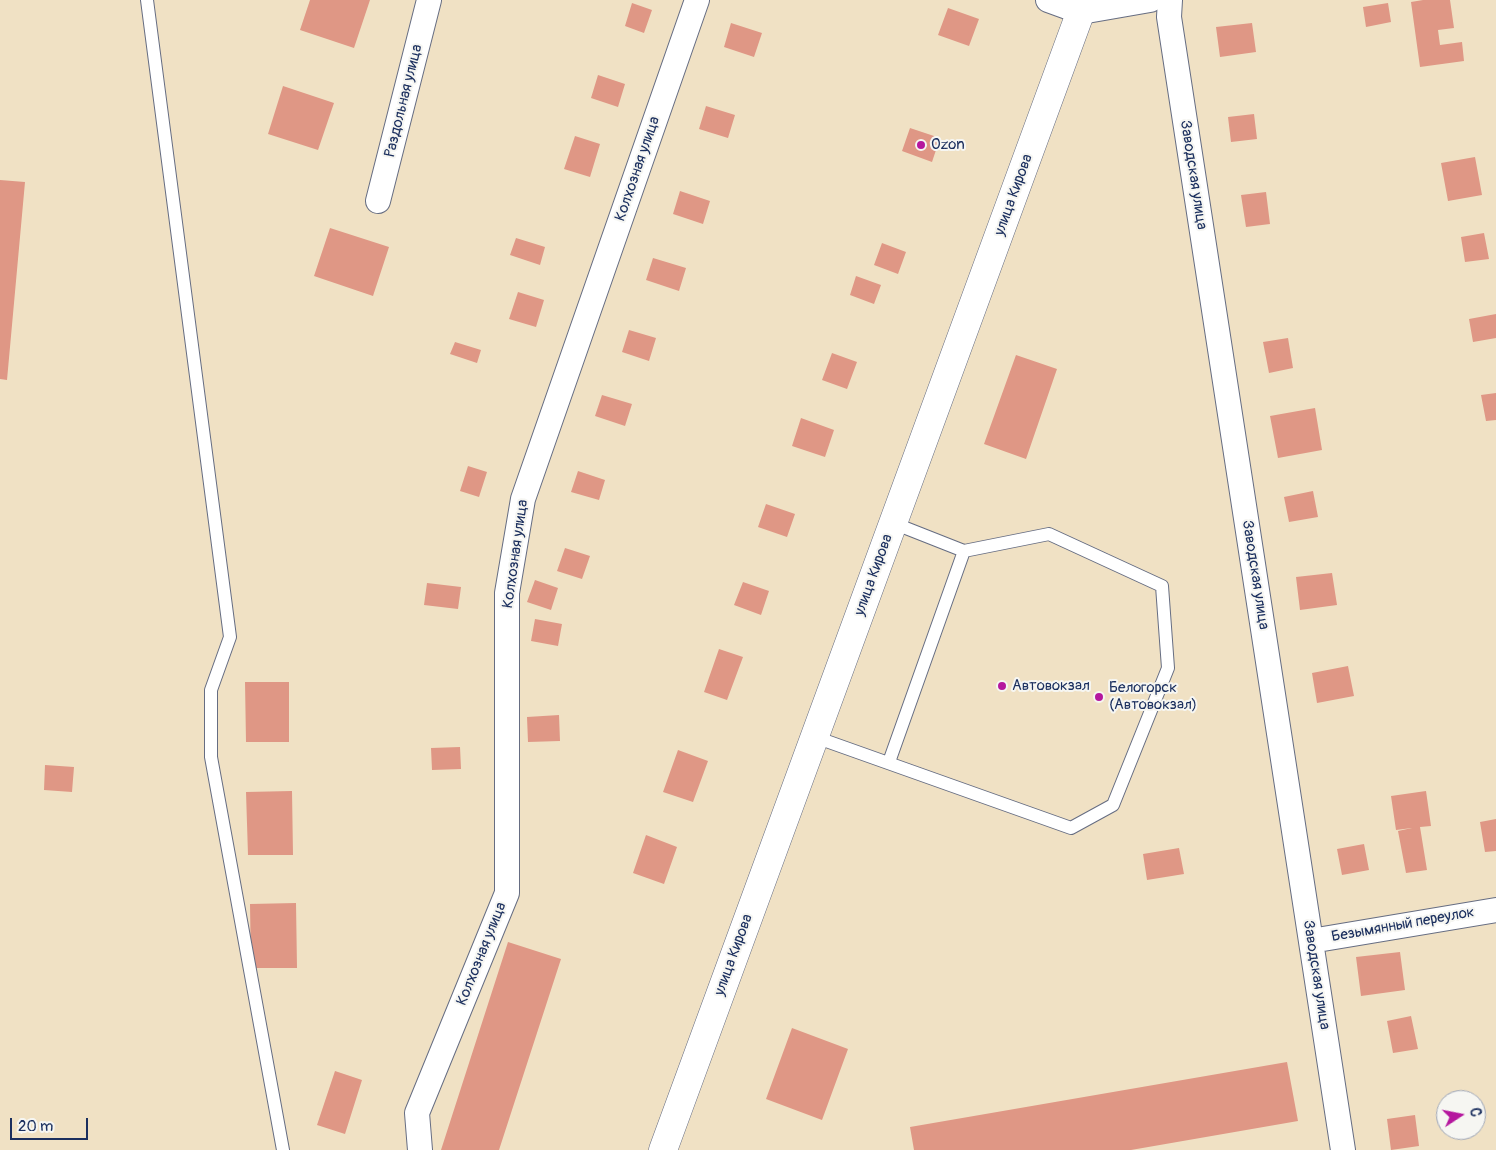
<!DOCTYPE html>
<html>
<head>
<meta charset="utf-8">
<style>
  body { margin:0 }
  #map { position:relative; width:1496px; height:1150px; overflow:hidden; background:#f0e1c4; font-family:Pangolin,sans-serif }
  canvas { display:block }
  .north { position:absolute; left:1436px; top:1090px; width:50px; height:50px; box-sizing:border-box; background:#f6f6f2; border:1px solid #9ea6b7; border-radius:50%; rotate:79deg; font-size:14px; font-weight:700; line-height:20px; text-align:center; color:#1b2f5e }
  .north::after { content:''; display:block; margin:auto; width:18px; height:22px; background:#b5179e; clip-path:polygon(50% 0,100% 100%,50% 72%,0 100%) }
  .scale { position:absolute; left:10px; top:1118px; width:78px; height:22px; box-sizing:border-box; border:2px solid #1b2f5e; border-top:0; padding-left:6px; font-size:15px; line-height:18px; white-space:nowrap; color:#1b2f5e; -webkit-text-stroke:4px #f6f6f2; paint-order:stroke }
</style>
</head>
<body>
<div id="map">
<canvas width="1496" height="1150"></canvas>
<div class="north">С</div>
<div class="scale">20 m</div>
</div>
<script>
const context = document.querySelector('canvas').getContext('2d');
context.lineJoin = 'round';
function fillPath(path, color) { context.fillStyle = color; context.fill(path, 'evenodd'); }
const toPath = rows => new Path2D(rows.map(r => 'M' + r).join(''));
function strokePath(path, color, width, dash) { context.strokeStyle = color; context.lineWidth = width; context.lineCap = dash ? 'butt' : 'round'; context.setLineDash(dash || []); context.stroke(path); }
function label(font, color, halo, rows, align = 'center') {
  context.font = font + ' Pangolin,sans-serif'; context.lineWidth = 4; context.setLineDash([]); context.textBaseline = 'middle'; context.strokeStyle = halo; context.fillStyle = color; for (const [text, x, y, turn = 0] of rows) {
    context.save(); context.translate(x, y); context.rotate((+turn || 0) * Math.PI / 180); context.textAlign = isNaN(turn) ? turn : align; if (halo) context.strokeText(text, 0, 0); context.fillText(text, 0, 0); context.restore();
  }
}
const building = toPath([
  [310,0,370,0,354,48,300,30],
  [1423,0,1450,0,1454,28,1438,30,1440,45,1462,42,1464,61,1420,67,1411,2],
  [632,3,652,10,644,33,625,26],
  [1388,3,1391,22,1366,27,1363,7],
  [948,8,979,19,969,46,938,35],
  [731,23,762,33,754,57,724,47],
  [1252,23,1256,52,1220,57,1216,27],
  [598,75,625,84,618,107,591,98],
  [283,86,334,103,318,150,268,134],
  [706,106,735,115,728,138,699,129],
  [1254,114,1257,139,1231,142,1228,117],
  [910,128,940,138,932,162,902,151],
  [575,136,600,144,590,177,564,169],
  [1475,157,1482,195,1448,201,1441,163],
  [0,180,25,182,7,380,0,379],
  [680,191,710,201,703,224,673,214],
  [1266,192,1270,224,1246,227,1241,195],
  [330,228,389,247,373,296,314,276],
  [1484,233,1489,259,1465,262,1461,237],
  [516,238,545,247,540,265,510,255],
  [882,243,906,252,898,274,874,265],
  [653,258,686,268,679,291,646,280],
  [856,276,881,285,874,304,850,295],
  [518,292,544,300,536,327,509,319],
  [1496,314,1496,338,1473,342,1469,319],
  [629,330,656,338,649,361,622,352],
  [1288,338,1293,368,1269,373,1263,342],
  [455,342,481,350,477,363,450,354],
  [832,353,857,362,847,389,822,380],
  [1016,355,1057,369,1026,459,984,444],
  [1496,393,1496,420,1486,421,1481,395],
  [602,395,632,404,625,426,595,416],
  [1315,408,1322,450,1278,458,1270,416],
  [801,418,834,430,825,457,792,446],
  [468,466,487,472,479,497,460,491],
  [578,471,605,480,599,500,571,492],
  [1313,491,1318,517,1289,522,1284,497],
  [766,504,795,514,787,537,758,527],
  [565,548,590,556,582,579,557,571],
  [1332,573,1337,605,1300,610,1296,577],
  [535,580,558,588,551,610,527,602],
  [743,582,769,591,761,615,734,605],
  [427,583,461,587,458,609,424,605],
  [535,619,562,624,558,646,531,641],
  [719,649,743,657,727,700,704,692],
  [1348,666,1354,696,1317,703,1312,673],
  [245,682,289,682,289,742,246,742],
  [559,715,560,741,528,742,527,717],
  [460,747,461,769,432,770,431,748],
  [678,750,708,761,693,802,663,792],
  [45,765,74,767,72,792,44,790],
  [292,791,293,855,248,855,246,792],
  [1426,791,1431,826,1420,827,1427,870,1406,873,1398,831,1412,828,1396,830,1391,796],
  [1496,819,1496,851,1485,852,1480,822],
  [646,835,677,847,664,884,633,873],
  [1364,844,1369,870,1342,875,1337,849],
  [1179,848,1184,874,1147,880,1143,854],
  [296,903,297,968,251,968,250,904],
  [508,942,561,959,499,1150,441,1150],
  [1400,952,1405,990,1361,996,1356,957],
  [1411,1016,1418,1049,1393,1053,1387,1021],
  [792,1028,848,1049,822,1120,766,1099],
  [1287,1062,1298,1121,1131,1150,914,1150,910,1127],
  [335,1071,362,1080,345,1134,317,1125],
  [1415,1115,1419,1146,1391,1150,1387,1119]
]);
const service = toPath([
  [147,0,230,637,211,690,211,757,283,1150],
  [815,737,1071,828,1113,805,1168,668,1162,586,1049,534,964,551,893,523],
  [889,762,964,551]
]);
const minor = toPath([
  [1048,0,1081,12,1150,0],
  [1170,0,1169,17,1343,1150],
  [378,201,429,0],
  [1311,941,1496,910],
  [420,1150,417,1113,507,893,507,593,523,499,697,0]
]);
const secondary = toPath([
  [663,1150,1085,0]
]);
const markers = [
  [921,145,5,"#b5179e"],
  [1002,686,5,"#b5179e"],
  [1099,697,5,"#b5179e"]
];
const streetNames = [
  ["Раздольная улица",404,101,-76],
  ["Колхозная улица",638,169,-71],
  ["Заводская улица",1193,175,81],
  ["улица Кирова",1014,195,-70],
  ["Колхозная улица",516,554,-82],
  ["улица Кирова",874,575,-70],
  ["Заводская улица",1255,575,81],
  ["Безымянный переулок",1403,925,-10],
  ["Колхозная улица",482,954,-68],
  ["улица Кирова",734,955,-70],
  ["Заводская улица",1316,975,81]
];
const poiNames = [
  ["Ozon",931,145],
  ["Автовокзал",1012,686],
  ["Белогорск",1109,688],
  ["(Автовокзал)",1109,705]
];
fillPath(building, '#df9785');
strokePath(service, '#666d82', 14);
strokePath(minor, '#666d82', 26);
strokePath(secondary, '#666d82', 29);
strokePath(service, '#fff', 12);
strokePath(minor, '#fff', 24);
strokePath(secondary, '#fff', 28);
for (const [x, y, r, color] of markers) { const dot = new Path2D(); dot.arc(x, y, r, 0, 2 * Math.PI); context.fillStyle = color; context.fill(dot); strokePath(dot, '#f6f6f2', 2); }
label('15px', '#1b2f5e', '#f6f6f2', streetNames);
label('15px', '#1b2f5e', '#f6f6f2', poiNames, 'left');
</script>
</body>
</html>
